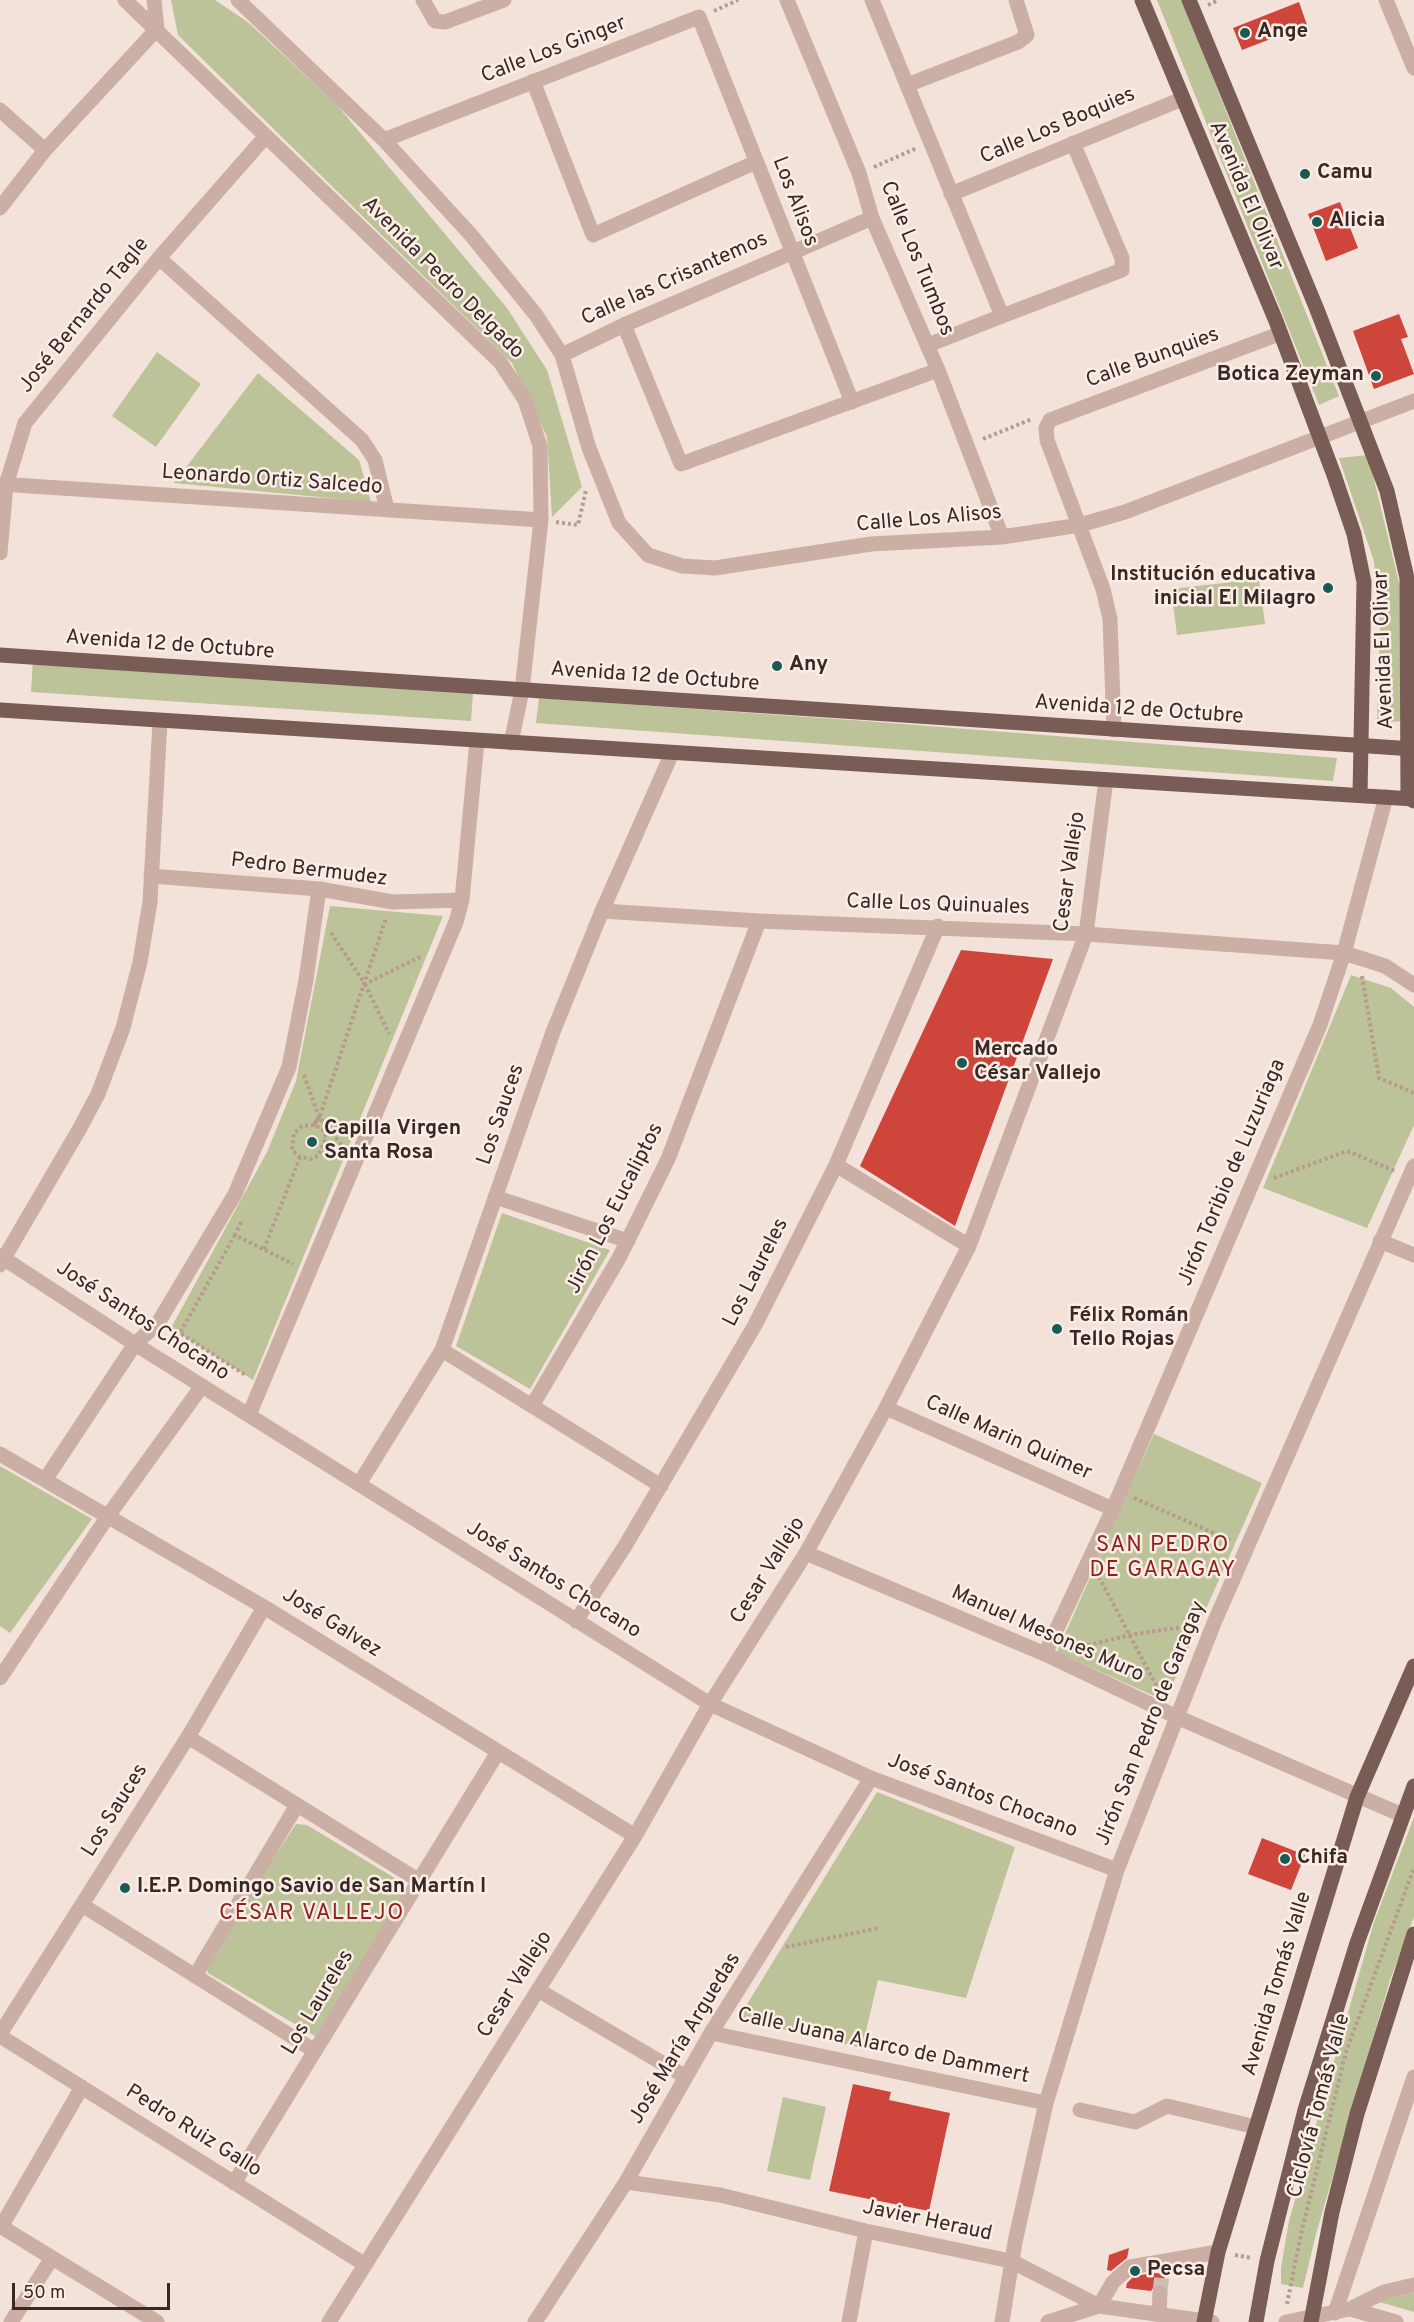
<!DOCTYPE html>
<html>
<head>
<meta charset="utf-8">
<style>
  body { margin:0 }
  #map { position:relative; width:1414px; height:2322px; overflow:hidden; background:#f3e2d9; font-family:Overpass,sans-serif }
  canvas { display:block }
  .scale { position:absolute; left:12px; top:2283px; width:158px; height:27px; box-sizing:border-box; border:3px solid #372926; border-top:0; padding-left:8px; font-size:18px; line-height:21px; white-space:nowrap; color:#372926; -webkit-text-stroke:4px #fbede6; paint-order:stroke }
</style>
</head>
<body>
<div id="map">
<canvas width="1414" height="2322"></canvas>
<div class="scale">50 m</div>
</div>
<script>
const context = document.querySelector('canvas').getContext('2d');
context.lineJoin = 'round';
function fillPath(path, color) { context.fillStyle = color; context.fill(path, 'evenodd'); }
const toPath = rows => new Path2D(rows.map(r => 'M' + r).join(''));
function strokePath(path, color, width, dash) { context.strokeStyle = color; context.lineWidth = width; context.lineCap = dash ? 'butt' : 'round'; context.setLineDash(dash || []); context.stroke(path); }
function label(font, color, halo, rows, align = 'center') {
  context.font = font + ' Overpass,sans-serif'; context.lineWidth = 5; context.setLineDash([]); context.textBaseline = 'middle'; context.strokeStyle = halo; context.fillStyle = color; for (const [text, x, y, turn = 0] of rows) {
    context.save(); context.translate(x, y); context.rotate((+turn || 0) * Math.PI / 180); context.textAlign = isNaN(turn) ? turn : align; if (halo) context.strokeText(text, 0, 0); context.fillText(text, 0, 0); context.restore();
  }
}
const green = toPath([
  [171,0,215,0,249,23,336,104,507,308,547,370,582,487,552,517,547,437,512,363,178,35],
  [1157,0,1182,0,1339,396,1319,405],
  [157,352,201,384,156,447,112,416],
  [258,373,359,460,371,502,174,483],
  [1368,455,1401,591,1402,721,1377,723,1380,628,1374,561,1339,458],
  [1259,579,1265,624,1177,635,1171,589],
  [33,658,473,693,471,721,31,692],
  [539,698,865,721,1337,758,1333,781,536,723],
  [330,906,443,916,253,1380,171,1328,267,1152,296,1081],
  [1351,975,1391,988,1414,1007,1414,1125,1367,1228,1263,1188],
  [502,1213,610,1250,530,1389,456,1346],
  [1154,1434,1262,1483,1165,1701,1057,1652],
  [0,1466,92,1519,10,1633,0,1626],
  [877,1792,1015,1847,966,1998,878,1980,862,2048,738,2019],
  [1414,1817,1414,1917,1390,1980,1316,2234,1303,2288,1281,2284,1281,2268,1289,2221,1328,2082,1374,1922],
  [296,1824,307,1825,398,1880,406,1894,315,2036,208,1973,206,1962],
  [783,2097,826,2107,810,2180,767,2171],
  [1414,2293,1414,2312,1376,2301]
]);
const building = toPath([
  [1299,2,1307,25,1242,50,1233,28],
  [1340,202,1358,248,1326,261,1308,214],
  [1399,314,1408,337,1401,339,1414,374,1374,389,1353,331],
  [961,950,1053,959,955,1226,860,1166],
  [1262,1838,1305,1855,1291,1890,1248,1874],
  [853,2084,891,2092,889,2100,950,2113,929,2211,829,2191],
  [1129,2248,1127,2258,1111,2271,1107,2270,1109,2255],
  [1154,2273,1165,2274,1164,2284,1155,2285,1151,2291,1126,2288,1127,2283,1134,2276]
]);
const minorTunnel = toPath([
  [1160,2293,1162,2274]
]);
const path = toPath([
  [1208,5,1219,0],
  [714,11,738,0],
  [874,167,917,148],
  [983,439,1032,419],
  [556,522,578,525,586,490],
  [331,933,365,984,422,956],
  [1362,976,1379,1078,1414,1093],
  [365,984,389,1034],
  [304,1075,319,1117,314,1125,302,1126,294,1133,292,1150,300,1157,311,1159,318,1156,326,1137,322,1129,314,1125,319,1117,342,1146],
  [320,1116,386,918],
  [1274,1178,1347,1151,1395,1171],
  [241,1222,235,1235,293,1264],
  [235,1235,180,1333,247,1376],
  [264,1249,300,1157],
  [1134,1498,1232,1541],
  [1099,1577,1157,1687],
  [1076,1648,1130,1635,1195,1625],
  [786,1947,879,1928],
  [1235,2255,1252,2258],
  [1287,2304,1301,2234,1346,2052,1414,1868]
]);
const minor = toPath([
  [125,0,500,362,525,400,540,446,541,520,522,690,511,743],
  [238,0,384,140,471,235,536,315,562,355,589,448,619,523,648,555,682,566,715,568,871,544,1002,537,1080,525,1125,512,1414,401],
  [423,0,435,21,445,22,504,0],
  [787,0,859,173,872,218,938,370,1002,537],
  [872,0,1002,316,928,345],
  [1386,0,1414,68],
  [533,81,593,235,756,162],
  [907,85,1018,42,1027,35,1016,0],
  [0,110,45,150],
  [384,140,699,17,852,402],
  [951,194,1182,99],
  [0,208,45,150,157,29,154,0],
  [159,258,362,440,375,460,387,509],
  [1002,316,1122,270,1122,258,1073,143],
  [624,325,681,464,938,370],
  [562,355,624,325,872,218],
  [0,484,541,520],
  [0,553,6,485,25,423,159,258,266,136],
  [1114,730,1110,619,1103,589,1047,440,1046,428,1050,420,1279,334],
  [151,876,319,889,393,902,462,900],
  [602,911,759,921,1086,934,1344,953,1385,966,1414,985],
  [836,1165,969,1246],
  [495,1197,628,1241],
  [1380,1241,1414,1255],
  [0,1256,135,1344,710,1704,871,1778,1117,1870],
  [0,1265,80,1128,98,1094,123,1028,140,962,150,902,160,722],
  [442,1350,661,1486],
  [532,1406,619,1258,668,1159,759,921],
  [886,1408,1113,1509],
  [249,1415,456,922,462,900,477,741],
  [0,1454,264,1607,635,1836],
  [45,1480,135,1344,158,1323,235,1194,289,1067,306,980,319,889],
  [359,1484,442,1350,553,1032,602,911,672,753],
  [806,1553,1045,1654,1177,1717,1402,1815],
  [576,1621,625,1546,755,1325,836,1165,938,926],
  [1045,1654,1113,1509,1320,1025,1344,953,1386,797],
  [0,1678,108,1516,202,1386],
  [188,1737,418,1880],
  [82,1905,315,2051],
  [195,1976,297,1805],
  [538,1990,686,2077],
  [711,2033,1046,2103],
  [0,2034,188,1737,264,1607],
  [0,2036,364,2264],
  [1080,2110,1135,2122,1167,2106,1256,2127],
  [626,2182,720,2195,866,2231,1011,2261,1099,2306,1212,2322],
  [234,2183,498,1752],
  [0,2226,157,2322],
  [1,2227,82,2087],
  [1350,2309,1384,2292,1414,2285],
  [1335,2313,1414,2077],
  [1159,2314,1160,2293],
  [11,2322,52,2258],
  [329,2322,635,1836,710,1704,806,1553,886,1408,969,1246,1086,934,1106,780],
  [535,2322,626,2182,711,2033,871,1778],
  [849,2322,866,2231],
  [1002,2322,1015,2242,1046,2103,1117,1870,1214,1623,1414,1166],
  [1048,2322,1099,2306,1113,2282,1130,2267,1218,2252],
  [1286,2322,1350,2309,1396,2322]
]);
const major = toPath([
  [1142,0,1276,321,1334,475,1354,534,1364,582,1360,795],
  [1189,0,1316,307,1387,491,1407,578,1408,798,1414,801],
  [0,655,1414,749],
  [0,710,1414,799],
  [1204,2322,1218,2252,1357,1797,1414,1666],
  [1256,2322,1267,2261,1305,2110,1357,1943,1414,1786],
  [1311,2322,1332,2212,1357,2114,1414,1934]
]);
const markers = [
  [1245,33,6,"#195b54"],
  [1305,174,6,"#195b54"],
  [1317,222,6,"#195b54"],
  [1376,376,6,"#195b54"],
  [1328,588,6,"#195b54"],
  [777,666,6,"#195b54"],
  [962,1063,6,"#195b54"],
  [312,1142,6,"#195b54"],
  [1057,1329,6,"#195b54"],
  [1285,1859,6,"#195b54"],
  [125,1888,6,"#195b54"],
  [1135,2271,6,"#195b54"]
];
const poiNames = [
  ["Ange",1257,33],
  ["Camu",1317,174],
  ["Alicia",1329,222],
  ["Botica Zeyman",1364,376,"right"],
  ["Institución educativa",1316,576,"right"],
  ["inicial El Milagro",1316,600,"right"],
  ["Any",789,666],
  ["Mercado",974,1051],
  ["César Vallejo",974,1075],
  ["Capilla Virgen",324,1130],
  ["Santa Rosa",324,1154],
  ["Félix Román",1069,1317],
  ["Tello Rojas",1069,1341],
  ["Chifa",1297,1859],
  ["I.E.P. Domingo Savio de San Martín I",137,1888],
  ["Pecsa",1147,2271]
];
const streetNames = [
  ["Calle Los Ginger",554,51,-21],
  ["Calle Los Boquies",1058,127,-23],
  ["Avenida El Olivar",1245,196,67],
  ["Los Alisos",794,202,69],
  ["Calle Los Tumbos",916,259,68],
  ["Avenida Pedro Delgado",442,279,45],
  ["Calle las Crisantemos",675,280,-24],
  ["José Bernardo Tagle",85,316,-51],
  ["Calle Bunquies",1153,359,-20],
  ["Leonardo Ortiz Salcedo",272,481,4],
  ["Calle Los Alisos",929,520,-5],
  ["Avenida 12 de Octubre",170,646,4],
  ["Avenida El Olivar",1385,650,-92],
  ["Avenida 12 de Octubre",655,678,4],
  ["Avenida 12 de Octubre",1139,711,4],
  ["Pedro Bermudez",309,871,7],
  ["Cesar Vallejo",1071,872,-82],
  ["Calle Los Quinuales",938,906,2],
  ["Los Sauces",502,1115,-71],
  ["Jirón Toribio de Luzuriaga",1233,1173,-67],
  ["Jirón Los Eucaliptos",616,1209,-63],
  ["Los Laureles",757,1273,-63],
  ["José Santos Chocano",142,1322,33],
  ["Calle Marin Quimer",1008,1439,24],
  ["Cesar Vallejo",769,1571,-58],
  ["José Santos Chocano",553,1581,32],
  ["José Galvez",331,1624,32],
  ["Manuel Mesones Muro",1047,1635,24],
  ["Jirón San Pedro de Garagay",1152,1724,-68],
  ["José Santos Chocano",982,1797,21],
  ["Los Sauces",116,1811,-58],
  ["Avenida Tomás Valle",1278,1984,-73],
  ["Cesar Vallejo",516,1985,-58],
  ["Los Laureles",319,2003,-59],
  ["José María Arguedas",686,2039,-59],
  ["Calle Juana Alarco de Dammert",883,2047,12],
  ["Ciclovía Tomás Valle",1320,2106,-75],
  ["Pedro Ruiz Gallo",193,2132,32],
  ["Javier Heraud",927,2222,12]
];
const neighbourhoodNames = [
  ["SAN PEDRO",1163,1547],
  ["DE GARAGAY",1163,1572],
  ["CÉSAR VALLEJO",312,1915]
];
fillPath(green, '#bcc398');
fillPath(building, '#ce453c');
strokePath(minorTunnel, '#cdbdb5', 15, [15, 8]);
strokePath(path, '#b8998f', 4, [3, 3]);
strokePath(minor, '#ccafa4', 15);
strokePath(major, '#7a5c56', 15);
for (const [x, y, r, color] of markers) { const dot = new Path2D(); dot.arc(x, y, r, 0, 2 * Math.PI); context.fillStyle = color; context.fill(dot); strokePath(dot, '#fbede6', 2); }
label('bold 21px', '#372926', '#fbede6', poiNames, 'left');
label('21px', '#372926', '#fbede6', streetNames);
context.letterSpacing = '1.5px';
label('22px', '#8c211a', '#fbede6', neighbourhoodNames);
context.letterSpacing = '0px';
</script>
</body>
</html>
